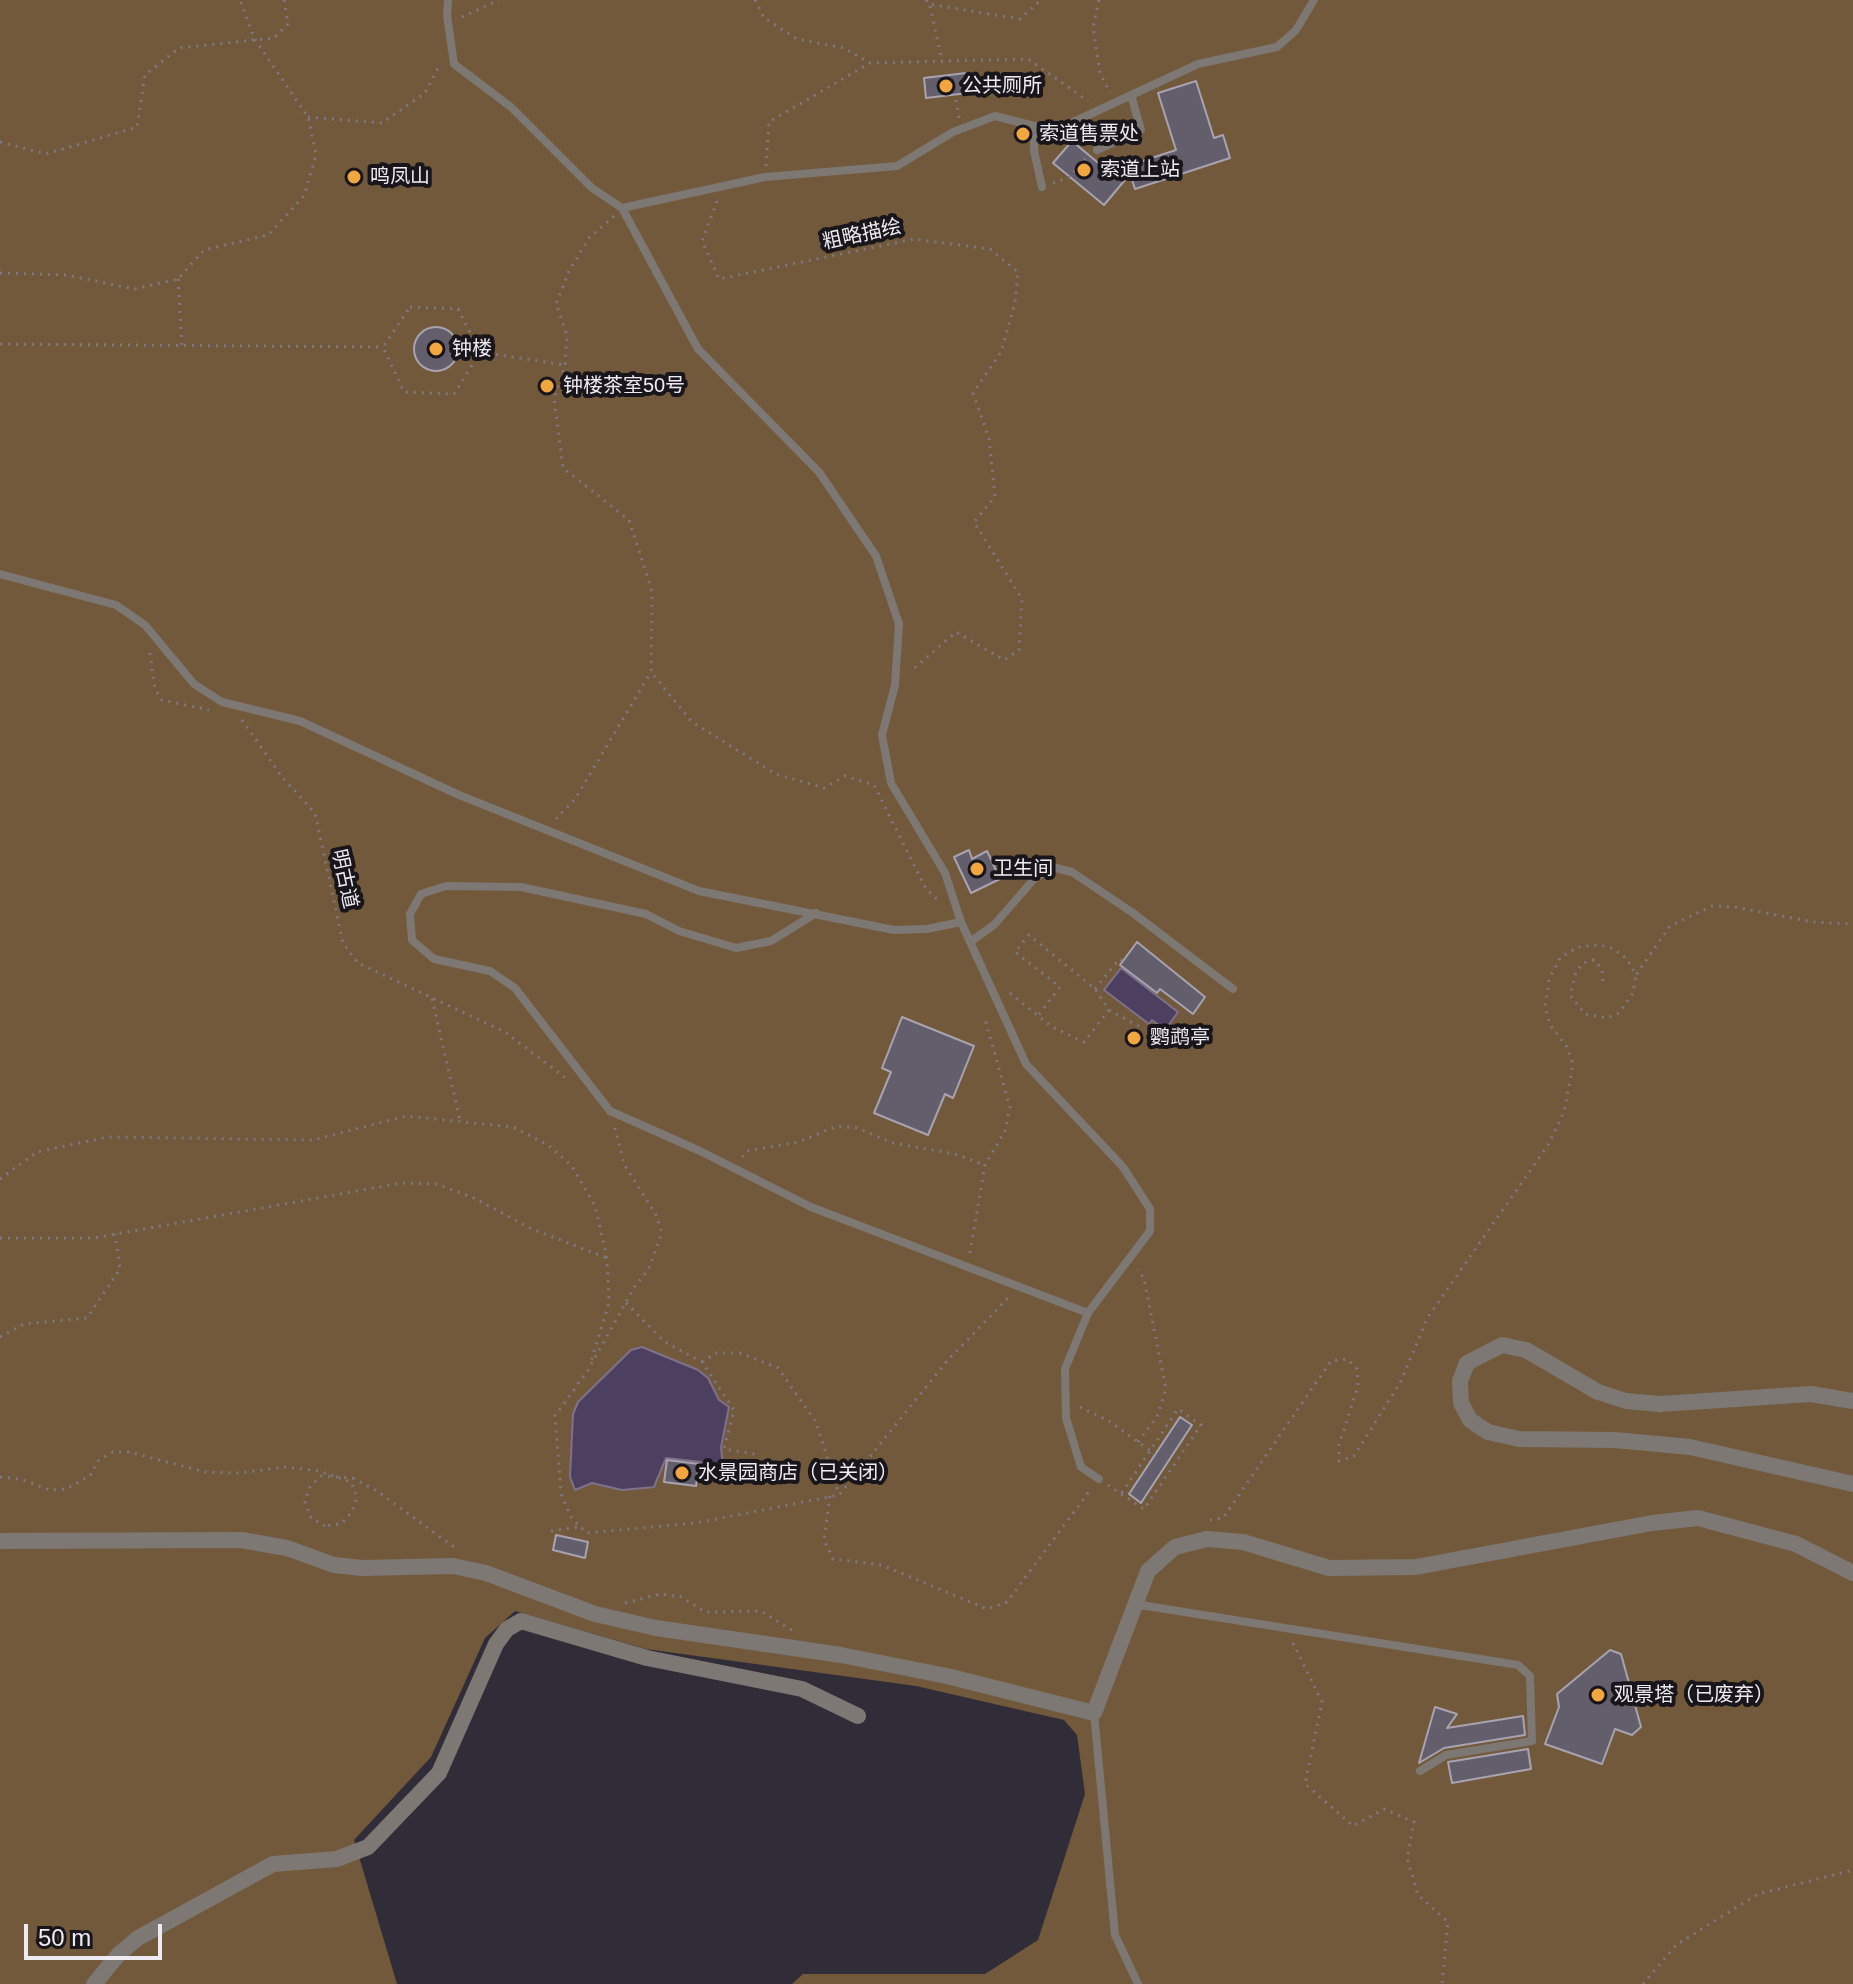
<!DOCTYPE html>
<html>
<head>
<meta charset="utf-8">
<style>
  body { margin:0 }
  #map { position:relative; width:1853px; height:1984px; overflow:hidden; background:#312d38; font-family:Helvetica,sans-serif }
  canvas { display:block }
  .scale { position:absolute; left:24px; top:1924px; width:138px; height:36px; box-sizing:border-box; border:4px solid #edeaf1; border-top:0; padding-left:10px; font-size:24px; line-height:28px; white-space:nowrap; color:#edeaf1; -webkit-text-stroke:6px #18161b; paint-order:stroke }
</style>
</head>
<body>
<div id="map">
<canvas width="1853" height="1984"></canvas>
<div class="scale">50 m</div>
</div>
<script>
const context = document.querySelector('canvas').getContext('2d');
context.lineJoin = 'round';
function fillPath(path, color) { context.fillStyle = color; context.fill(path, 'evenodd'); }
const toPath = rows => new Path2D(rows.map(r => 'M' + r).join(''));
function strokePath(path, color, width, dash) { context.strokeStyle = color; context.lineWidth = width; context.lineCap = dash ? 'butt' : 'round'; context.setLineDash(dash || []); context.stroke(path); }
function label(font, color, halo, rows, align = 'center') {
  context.font = font + ' Helvetica,"Noto Sans SC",sans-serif'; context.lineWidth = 8; context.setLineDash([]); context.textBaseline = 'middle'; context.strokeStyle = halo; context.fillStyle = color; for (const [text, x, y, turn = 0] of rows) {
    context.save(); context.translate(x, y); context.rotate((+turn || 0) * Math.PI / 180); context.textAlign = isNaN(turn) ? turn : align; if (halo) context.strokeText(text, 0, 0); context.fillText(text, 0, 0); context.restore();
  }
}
const forest = toPath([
  [0,0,1853,0,1853,1984,792,1984,803,1974,985,1974,1038,1940,1085,1794,1077,1735,1064,1720,916,1686,646,1649,515,1611,485,1638,431,1757,354,1840,397,1984,0,1984]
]);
const water = toPath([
  [1121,968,1178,1012,1165,1030,1152,1020,1149,1024,1104,990,1121,968],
  [642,1347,698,1370,708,1378,719,1400,729,1407,721,1447,724,1480,701,1473,701,1462,666,1458,654,1487,622,1490,592,1483,575,1490,570,1477,573,1414,578,1402,631,1350,642,1347]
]);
const building = toPath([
  [966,73,968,93,926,98,924,78,966,73],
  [1196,81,1214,138,1223,135,1230,158,1135,189,1130,174,1104,205,1053,163,1072,141,1109,172,1176,150,1158,93,1196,81],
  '414 349a22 22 0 1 1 44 0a22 22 0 1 1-44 0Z',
  [969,850,972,859,987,851,1000,879,971,893,954,857,969,850],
  [1137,942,1205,997,1193,1014,1160,989,1157,993,1120,965,1137,942],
  [902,1017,974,1046,953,1098,945,1094,928,1135,874,1113,891,1072,882,1068,902,1017],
  [1180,1417,1192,1425,1141,1503,1129,1494,1180,1417],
  [667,1460,699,1464,696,1486,664,1482,667,1460],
  [556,1535,588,1542,585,1558,553,1550,556,1535],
  [1610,1650,1621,1654,1641,1727,1632,1735,1615,1729,1602,1764,1545,1744,1559,1707,1557,1694,1610,1650],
  [1435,1707,1457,1714,1447,1728,1523,1716,1525,1735,1444,1748,1419,1763,1435,1707],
  [1528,1749,1531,1769,1452,1783,1448,1762,1528,1749]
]);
const path = toPath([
  [755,0,764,18,797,39,844,48,870,63],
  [926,0,929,4,1020,19,1041,0],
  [1099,0,1093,27,1100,73,1110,93],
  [930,6,942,61],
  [462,17,499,0],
  [956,100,959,118],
  [308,117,382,123,425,93,440,64],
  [0,142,46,154,137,127,145,75,179,48,274,38,288,24,284,0],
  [766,166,769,122,870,63,1028,59,1088,101],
  [1053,183,1070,177,1087,156],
  [717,201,702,241,719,279,914,239,990,249,1018,272,1015,303,1001,352,973,393,989,438,995,497,974,522,1022,599,1019,650,1004,660,956,632,910,672],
  [614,216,589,238,569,271,556,304,567,335,565,365,554,398,563,468,629,520,652,591,651,672,692,722,776,774,824,788,845,776,874,785,926,889,939,901],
  [0,273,66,275,135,289,178,279,204,250,268,235,304,196,316,155,308,117,254,38,240,0],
  [178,279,182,345],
  [410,307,458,309,480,352,454,394,404,392,383,347,410,307],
  [0,344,383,347],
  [480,352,565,365],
  [150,653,155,689,162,700,209,710],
  [242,720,282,777,315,813,343,943,358,963,505,1032,567,1079],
  [556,819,575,799,651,672],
  [1603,981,1602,969,1594,960,1583,963,1576,972,1570,995,1585,1014,1607,1018,1619,1013,1633,993,1636,975],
  [1095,989,1119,959,1123,961],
  [1010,993,1052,1027,1084,1042,1109,1010,1095,989,1029,935,1015,952,1060,987,1038,1016],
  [432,999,460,1120],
  [1109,1010,1144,1029],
  [615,1128,624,1164,656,1215,662,1233,648,1270,635,1286,588,1370,555,1416,561,1494,572,1519,587,1533,696,1523,839,1495,947,1361,1009,1297],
  [742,1157,747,1151,798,1142,837,1126,857,1128,893,1143,955,1154,985,1165],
  [0,1179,37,1152,108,1137,313,1140,406,1116,513,1127,548,1145,572,1166,595,1206,607,1258,609,1303,591,1361],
  [0,1238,94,1238,402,1183,436,1184,474,1198,532,1229,607,1258],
  [970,1253,985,1165,1005,1131,1010,1107,986,1023,988,1016],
  [626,1303,665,1342,702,1362,734,1410,724,1449,755,1454],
  [0,1337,24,1324,87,1318,120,1269,115,1234],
  [702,1362,716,1353,740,1353,778,1368,816,1422,839,1495],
  [1080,1407,1109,1421,1155,1454],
  [1138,1442,1157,1417,1166,1389,1144,1279,1138,1269],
  [0,1477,20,1479,50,1490,66,1489,90,1476,98,1461,113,1452,129,1452,205,1472,238,1473,287,1467,319,1471,351,1482,357,1497,352,1512,341,1524,325,1526],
  [353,1478,377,1491,454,1547],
  [1108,1485,1121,1494,1144,1509,1201,1425,1178,1409,1121,1494],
  [830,1496,824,1540,833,1559,882,1565,987,1609,1007,1602,1091,1489],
  [1210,1520,1223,1518,1331,1361,1347,1359,1357,1369,1358,1386,1339,1445,1339,1461,1354,1456,1400,1383,1428,1317,1548,1145,1564,1112,1573,1065,1567,1047,1550,1025,1545,1007,1549,980,1560,958,1578,947,1600,945,1614,949,1627,959,1636,975,1670,926,1712,906,1735,907,1813,922,1853,924],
  [551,1531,579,1527],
  [625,1603,660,1594,681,1597,705,1612,761,1611,793,1631],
  [1293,1643,1322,1702,1305,1784,1353,1826,1384,1809,1414,1822,1407,1858,1418,1895,1448,1922,1442,1984],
  [1643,1984,1676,1945,1758,1894,1853,1870]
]);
const service = toPath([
  [448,0,447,15,454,64,511,107,592,188,622,208,698,349,819,472,876,556,899,624,895,685,882,735,891,783,945,873,961,922,1026,1064,1123,1167,1150,1209,1150,1231,1088,1313,1065,1369,1066,1418,1081,1467,1099,1479],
  [1034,126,1034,151,1042,187],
  [1097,150,1141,130,1131,95],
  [622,208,765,177,897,166,953,132,995,116,1054,131,1198,64,1277,47,1296,30,1314,0],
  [0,574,116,605,145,625,194,684,222,702,300,721,459,795,699,891,894,930,927,929,961,922],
  [816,913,771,941,736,948,679,931,646,914,521,887,446,886,421,894,410,914,412,940,434,959,490,971,515,988,610,1111,700,1151,811,1207,1088,1313],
  [970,942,994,925,1034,879,1052,867,1072,872,1133,913,1233,989],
  [1134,1604,1518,1665,1530,1676,1532,1741,1446,1755,1420,1771],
  [1094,1713,1115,1935,1138,1984]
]);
const minor = toPath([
  [94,1984,119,1954,138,1938,273,1864,337,1859,368,1847,439,1773,496,1644,507,1629,521,1621,647,1658,802,1689,858,1716]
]);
const tertiary = toPath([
  [1853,1401,1811,1394,1660,1404,1626,1401,1598,1392,1526,1350,1502,1345,1467,1363,1460,1381,1461,1403,1470,1420,1488,1432,1519,1439,1615,1440,1690,1447,1853,1484],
  [0,1541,241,1540,287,1548,334,1565,362,1568,453,1566,486,1573,595,1614,656,1628,841,1655,947,1676,1094,1713,1148,1571,1175,1547,1207,1539,1243,1542,1329,1568,1416,1567,1652,1523,1698,1518,1796,1544,1853,1573]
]);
const pathBridge = toPath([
  [325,1526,311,1518,305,1503,309,1488,321,1476,353,1478]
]);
const markers = [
  [946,86,8,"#f1a63f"],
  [1023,134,8,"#f1a63f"],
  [1084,170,8,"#f1a63f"],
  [354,177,8,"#f1a63f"],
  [436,349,8,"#f1a63f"],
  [547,386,8,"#f1a63f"],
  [977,869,8,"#f1a63f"],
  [1134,1038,8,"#f1a63f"],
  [682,1473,8,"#f1a63f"],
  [1598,1695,8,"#f1a63f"]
];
const poiNames = [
  ["公共厕所",962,86],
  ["索道售票处",1039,134],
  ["索道上站",1100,170],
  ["鸣凤山",370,177],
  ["钟楼",452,349],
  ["钟楼茶室50号",563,386],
  ["卫生间",993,869],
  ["鹦鹉亭",1150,1038],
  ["水景园商店（已关闭）",698,1473],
  ["观景塔（已废弃）",1614,1695]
];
const streetNames = [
  ["粗略描绘",862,235,-12],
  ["明古道",344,879,78]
];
fillPath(forest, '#72593b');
fillPath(water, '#4d3f5f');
strokePath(water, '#7d728b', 2);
fillPath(building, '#635e6b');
strokePath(building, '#a9a3b1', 2);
strokePath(path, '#7d7983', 3, [2, 6]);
strokePath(service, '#7d7873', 8);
strokePath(minor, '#7d7873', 16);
strokePath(tertiary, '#7d7873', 16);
strokePath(pathBridge, '#7d7983', 3, [2, 6]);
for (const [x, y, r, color] of markers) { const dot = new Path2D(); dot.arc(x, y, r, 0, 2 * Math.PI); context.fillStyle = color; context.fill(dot); strokePath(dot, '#18161b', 3); }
label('20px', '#edeaf1', '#18161b', poiNames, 'left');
label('20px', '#edeaf1', '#18161b', streetNames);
</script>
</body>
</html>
